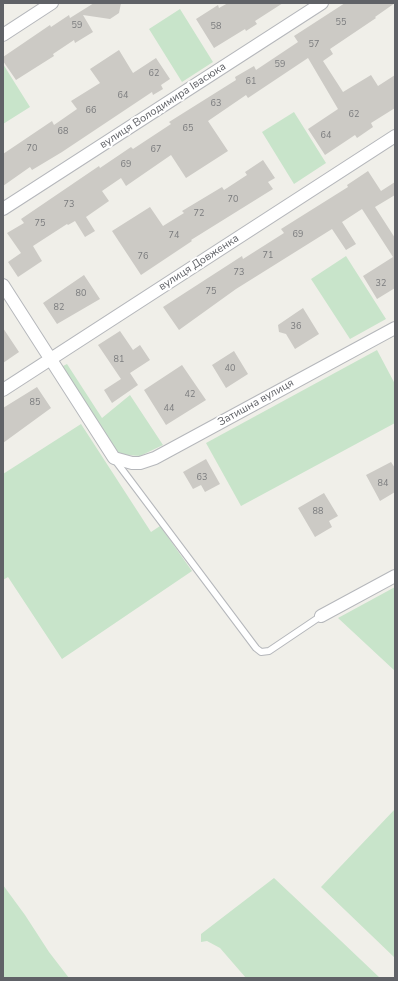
<!DOCTYPE html>
<html>
<head>
<meta charset="utf-8">
<style>
  body { margin:0 }
  #map { position:relative; width:398px; height:981px; overflow:hidden; background:#f0efe9; font-family:"Nunito Sans",sans-serif }
  canvas { display:block }
  .frame { position:absolute; inset:0; border:4px solid #606267; pointer-events:none }
</style>
</head>
<body>
<div id="map">
<canvas width="398" height="981"></canvas>
<div class="frame"></div>
</div>
<script>
const context = document.querySelector('canvas').getContext('2d');
context.lineJoin = 'round';
function fillPath(path, color) { context.fillStyle = color; context.fill(path, 'evenodd'); }
const toPath = rows => new Path2D(rows.map(r => 'M' + r).join(''));
function strokePath(path, color, width, dash) { context.strokeStyle = color; context.lineWidth = width; context.lineCap = dash ? 'butt' : 'round'; context.setLineDash(dash || []); context.stroke(path); }
function label(font, color, halo, rows, align = 'center') {
  context.font = font + ' "Nunito Sans",sans-serif'; context.lineWidth = 4; context.setLineDash([]); context.textBaseline = 'middle'; context.strokeStyle = halo; context.fillStyle = color; for (const [text, x, y, turn = 0] of rows) {
    context.save(); context.translate(x, y); context.rotate((+turn || 0) * Math.PI / 180); context.textAlign = isNaN(turn) ? turn : align; if (halo) context.strokeText(text, 0, 0); context.fillText(text, 0, 0); context.restore();
  }
}
const green = toPath([
  [180,9,213,62,182,82,149,29],
  [3,64,30,107,3,124],
  [294,112,326,163,294,184,262,132],
  [346,256,386,319,350,339,311,279],
  [377,350,395,384,395,423,241,506,206,443],
  [67,364,102,418,130,395,163,445,140,456,126,455,117,452,61,367],
  [81,424,151,532,160,526,192,571,62,659,8,577,3,580,3,474],
  [395,587,395,671,338,618],
  [395,809,395,958,321,887],
  [274,878,340,940,380,978,246,978,220,948,207,941,201,942,201,934],
  [3,885,25,915,49,952,69,978,3,978]
]);
const building = toPath([
  [94,3,121,3,119,13,110,19,83,15,93,32,75,43,74,40,53,54,54,56,16,80,3,61,3,57,50,25,51,27,69,15,70,18],
  [228,3,283,3,255,21,257,24,246,31,245,29,214,48,196,19,218,5,219,8],
  [345,3,395,3,375,17,376,18,330,49,333,54,323,61,343,92,371,75,378,86,395,75,395,108,371,123,373,127,357,138,355,135,325,155,308,129,338,109,308,58,248,98,246,95,208,121,228,151,186,178,171,155,126,186,121,178,102,191,109,201,86,217,95,231,85,237,75,221,68,225,67,224,33,246,42,261,18,277,8,262,21,253,7,233,24,223,21,219,99,166,100,168,131,147,133,149,171,124,169,122,236,80,235,77,254,66,256,70,298,42,294,36],
  [119,50,133,73,156,58,170,79,161,85,163,89,153,95,152,92,62,152,32,170,30,167,3,186,3,154,52,121,54,125,77,109,71,101,100,83,90,69],
  [263,160,275,178,268,182,273,189,191,240,192,241,141,275,112,231,150,207,163,226,184,213,182,211,222,187,224,190,247,175,245,172],
  [368,171,381,191,395,182,395,195,375,207,395,238,395,288,377,299,363,276,393,257,362,209,342,222,356,244,346,250,332,229,236,289,179,330,163,307,242,256,243,259,284,233,281,229,348,187,347,185],
  [84,275,100,299,57,324,43,303],
  [303,308,319,334,295,349,286,334,279,332,278,325],
  [3,328,19,352,3,363],
  [120,331,133,350,140,345,150,360,130,373,138,385,112,403,104,390,121,379,98,345],
  [234,351,248,374,226,388,212,365],
  [182,365,206,400,166,425,144,390],
  [37,387,51,408,3,443,3,408],
  [206,459,220,484,205,492,201,485,193,489,183,472],
  [391,462,395,468,395,492,380,501,366,475],
  [324,493,338,516,329,521,332,527,315,537,298,508]
]);
const lane = toPath([
  [115,460,256,648,261,652,269,651,321,616]
]);
const street = toPath([
  [3,35,52,3],
  [3,209,322,3],
  [3,285,114,458,132,463,140,463,155,458,395,328],
  [3,390,395,136],
  [321,616,395,576]
]);
const numberNames = [
  ["55",341,23],
  ["59",77,26],
  ["58",216,27],
  ["57",314,45],
  ["59",280,65],
  ["62",154,74],
  ["61",251,82],
  ["64",123,96],
  ["63",216,104],
  ["66",91,111],
  ["62",354,115],
  ["65",188,129],
  ["68",63,132],
  ["64",326,136],
  ["70",32,149],
  ["67",156,150],
  ["69",126,165],
  ["70",233,200],
  ["73",69,205],
  ["72",199,214],
  ["75",40,224],
  ["69",298,235],
  ["74",174,236],
  ["71",268,256],
  ["76",143,257],
  ["73",239,273],
  ["32",381,284],
  ["75",211,292],
  ["80",81,294],
  ["82",59,308],
  ["36",296,327],
  ["81",119,360],
  ["40",230,369],
  ["42",190,395],
  ["85",35,403],
  ["44",169,409],
  ["63",202,478],
  ["84",383,484],
  ["88",318,512]
];
const streetNames = [
  ["вулиця Володимира Івасюка",163,106,-33],
  ["вулиця Довженка",199,263,-33],
  ["Затишна вулиця",256,403,-29]
];
fillPath(green, '#c8e4ca');
fillPath(building, '#cccac5');
strokePath(lane, '#b5b7bb', 8);
strokePath(street, '#b5b7bb', 14);
strokePath(lane, '#fff', 6);
strokePath(street, '#fff', 12);
label('9px', '#7b7c7e', null, numberNames);
label('11px', '#606267', '#fff', streetNames);
</script>
</body>
</html>
